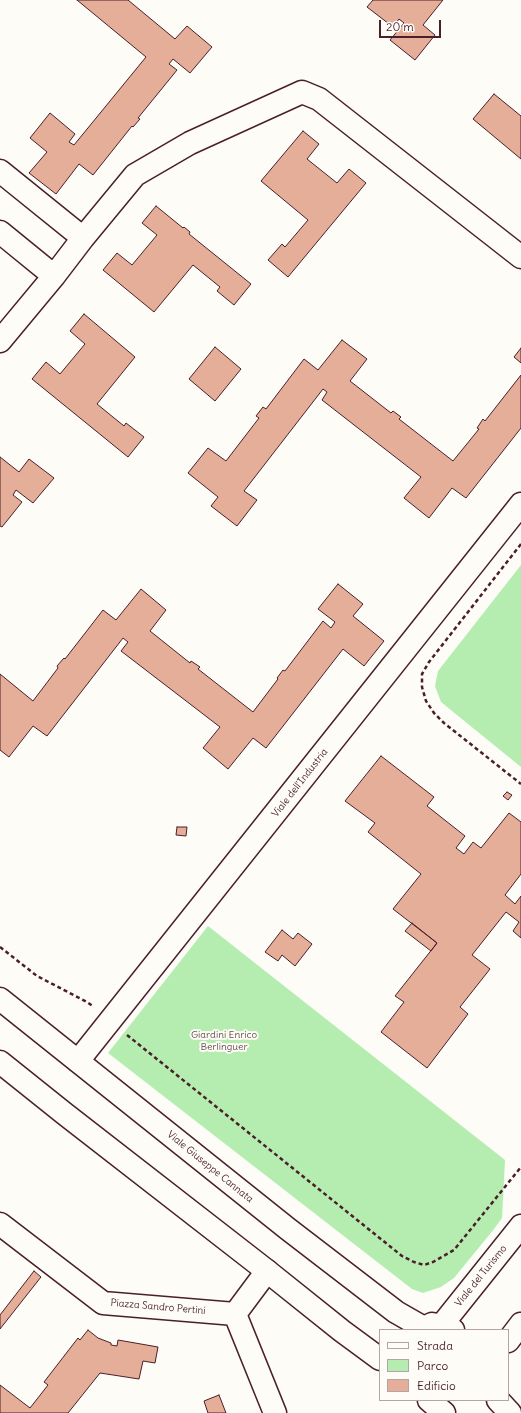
<!DOCTYPE html>
<html>
<head>
<meta charset="utf-8">
<style>
  body { margin:0 }
  #map { position:relative; width:521px; height:1413px; overflow:hidden; background:#fdfcf7; font-family:Delius,sans-serif }
  canvas { display:block }
  .legend { position:absolute; left:379px; top:1329px; width:130px; height:72px; box-sizing:border-box; background:#fdfcf7; border:1px solid #b5a4a5; margin:0; padding:5px 7px; list-style:none; font-size:12px; color:#4a1f2b }
  .legend li { display:flex; align-items:center; gap:8px; height:20px }
  .legend b { width:20px; border:1px solid #b5a4a5 }
  .scale { position:absolute; left:379px; top:20px; width:62px; height:18px; box-sizing:border-box; border:2px solid #4a1f2b; border-top:0; padding-left:5px; font-size:12px; line-height:14px; white-space:nowrap; color:#4a1f2b; -webkit-text-stroke:3px #fdfcf7; paint-order:stroke }
</style>
</head>
<body>
<div id="map">
<canvas width="521" height="1413"></canvas>
<ul class="legend">
<li><b style="height:5px;background:#fdfcf7"></b>Strada</li>
<li><b style="height:11px;background:#b5edb0"></b>Parco</li>
<li><b style="height:11px;background:#e4ae99"></b>Edificio</li>
</ul>
<div class="scale">20 m</div>
</div>
<script>
const context = document.querySelector('canvas').getContext('2d');
context.lineJoin = 'round';
function fillPath(path, color) { context.fillStyle = color; context.fill(path, 'evenodd'); }
const toPath = rows => new Path2D(rows.map(r => 'M' + r).join(''));
function strokePath(path, color, width, dash) { context.strokeStyle = color; context.lineWidth = width; context.lineCap = dash ? 'butt' : 'round'; context.setLineDash(dash || []); context.stroke(path); }
function label(font, color, halo, rows, align = 'center') {
  context.font = font + ' Delius,sans-serif'; context.lineWidth = 4; context.setLineDash([]); context.textBaseline = 'middle'; context.strokeStyle = halo; context.fillStyle = color; for (const [text, x, y, turn = 0] of rows) {
    context.save(); context.translate(x, y); context.rotate((+turn || 0) * Math.PI / 180); context.textAlign = isNaN(turn) ? turn : align; if (halo) context.strokeText(text, 0, 0); context.fillText(text, 0, 0); context.restore();
  }
}
const green = toPath([
  [521,565,521,767,441,702,435,686,438,671],
  [208,926,505,1160,502,1218,494,1229,454,1278,441,1287,423,1293,412,1289,108,1053]
]);
const building = toPath([
  [77,0,128,0,175,39,187,26,212,47,190,73,173,59,169,64,177,70,138,118,140,119,133,127,132,126,93,175,79,164,56,194,29,173,47,152,30,138,50,113,75,134,69,142,74,145,146,57,77,0],
  [373,0,443,0,423,25,435,35,415,60,390,40,404,23,399,19,393,27,367,7,373,0],
  [494,94,521,116,521,159,473,119,494,94],
  [303,131,319,144,307,159,337,183,349,169,366,183,288,277,268,260,282,244,285,247,308,220,261,181,303,131],
  [156,206,183,228,184,227,190,232,189,234,251,284,234,305,217,291,220,287,193,265,154,312,103,270,117,253,132,265,157,235,142,223,156,206],
  [84,314,135,357,97,404,124,426,126,423,144,437,128,457,32,379,46,362,60,374,85,344,70,331,84,314],
  [342,340,367,359,350,381,391,413,393,411,401,417,399,419,453,461,479,429,477,428,483,419,485,421,521,375,521,428,466,498,452,488,429,518,404,498,421,477,322,400,327,392,323,389,244,491,257,500,237,526,211,506,218,497,188,473,208,448,226,461,259,418,256,416,263,407,266,409,304,359,318,370,342,340],
  [215,347,241,369,215,401,189,379,215,347],
  [521,348,521,363,514,357,521,348],
  [0,457,19,472,29,459,54,478,33,503,16,490,13,495,22,502,2,527,0,526,0,457],
  [338,584,363,604,353,616,384,641,364,666,343,649,266,748,253,738,228,769,203,748,220,727,121,651,128,642,123,638,47,736,33,726,9,757,0,750,0,674,33,701,58,668,57,666,64,658,65,659,103,610,116,620,141,589,166,610,150,631,190,663,191,661,200,667,198,669,253,712,278,679,277,678,283,670,285,671,323,621,331,628,335,622,318,609,338,584],
  [381,756,434,797,427,806,465,836,456,848,464,854,473,842,481,848,509,813,521,822,521,874,505,895,515,904,521,896,521,938,513,931,519,922,506,912,472,955,490,969,460,1007,468,1014,427,1068,381,1032,404,1002,395,996,437,943,393,909,421,874,368,832,375,823,345,801,381,756],
  [507,792,512,795,508,800,503,796,507,792],
  [177,827,187,827,186,836,176,835,177,827],
  [412,923,437,943,431,951,405,931,412,923],
  [282,930,293,939,298,933,312,944,295,966,282,955,278,961,265,952,282,930],
  [34,1271,41,1277,0,1329,0,1315,34,1271],
  [88,1330,98,1338,111,1343,111,1345,117,1346,118,1340,158,1347,155,1363,143,1361,139,1379,100,1373,68,1413,0,1413,0,1385,30,1408,48,1385,44,1382,78,1338,80,1340,88,1330],
  [219,1395,226,1413,208,1413,204,1401,219,1395]
]);
const path = toPath([
  [521,544,429,662,422,674,422,687,426,701,434,713,444,723,521,784],
  [0,947,37,976,87,1002,94,1007],
  [127,1035,402,1256,414,1262,424,1265,433,1262,454,1250,521,1167]
]);
const minor = toPath([
  [0,171,83,238],
  [0,232,54,276],
  [0,341,54,276,83,238,135,175,190,143,302,92,319,99,521,257],
  [78,1061,521,504],
  [0,1224,103,1303,235,1314,275,1413],
  [235,1314,267,1271],
  [441,1326,521,1226],
  [508,1341,521,1324]
]);
const tertiary = toPath([
  [0,999,288,1229,396,1312,424,1328],
  [0,1062,65,1114,267,1271,342,1331,380,1359],
  [419,1330,432,1324,449,1327,453,1330],
  [429,1400,444,1413],
  [498,1400,510,1413]
]);
const streetNames = [
  ["Viale dell'Industria",300,783,-52],
  ["Viale Giuseppe Cannata",210,1167,39],
  ["Viale del Turismo",481,1276,-51],
  ["Piazza Sandro Pertini",158,1307,5]
];
const parkNames = [
  ["Giardini Enrico",224,1035],
  ["Berlinguer",224,1047]
];
fillPath(green, '#b5edb0');
fillPath(building, '#e4ae99');
strokePath(building, '#4a1f2b', 1);
strokePath(minor, '#4a1f2b', 25);
strokePath(tertiary, '#4a1f2b', 25);
strokePath(path, '#4a1f2b', 2.5, [4, 3]);
strokePath(minor, '#fdfcf7', 22);
strokePath(tertiary, '#fdfcf7', 22);
label('10px', '#4a1f2b', '#fdfcf7', streetNames);
label('10px', '#65524c', '#fdfcf7', parkNames);
</script>
</body>
</html>
